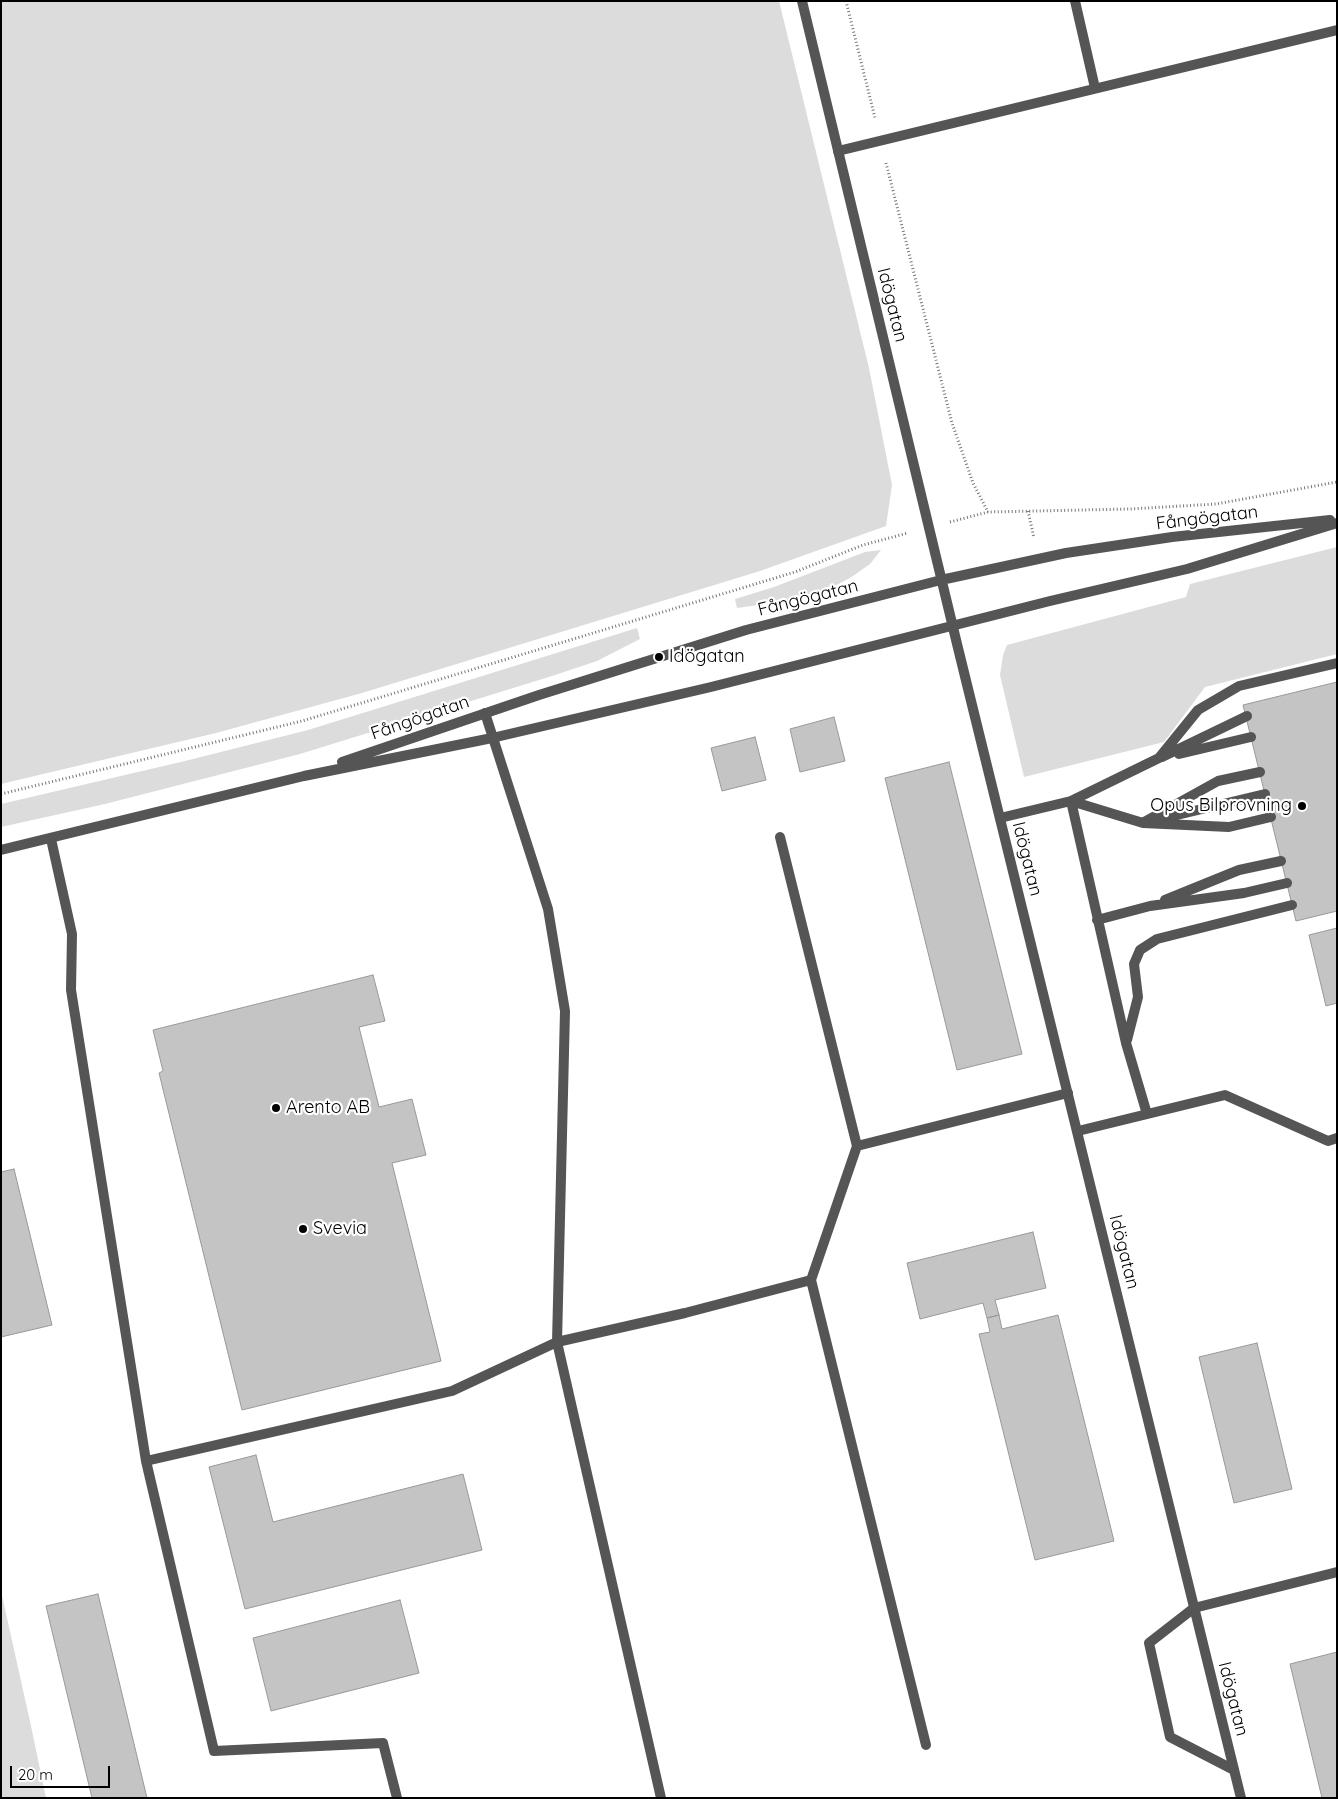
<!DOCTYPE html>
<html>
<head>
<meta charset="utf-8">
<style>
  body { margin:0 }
  #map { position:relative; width:1338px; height:1799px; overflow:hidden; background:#fff; font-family:Quicksand,sans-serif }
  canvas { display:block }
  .frame { position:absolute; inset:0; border:2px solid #000; pointer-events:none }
  .scale { position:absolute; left:10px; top:1766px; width:100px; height:22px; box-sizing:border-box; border:2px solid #000; border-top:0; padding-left:6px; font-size:15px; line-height:18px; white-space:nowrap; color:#000; -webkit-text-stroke:4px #fff; paint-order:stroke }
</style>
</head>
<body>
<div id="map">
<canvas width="1338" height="1799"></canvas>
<div class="frame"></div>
<div class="scale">20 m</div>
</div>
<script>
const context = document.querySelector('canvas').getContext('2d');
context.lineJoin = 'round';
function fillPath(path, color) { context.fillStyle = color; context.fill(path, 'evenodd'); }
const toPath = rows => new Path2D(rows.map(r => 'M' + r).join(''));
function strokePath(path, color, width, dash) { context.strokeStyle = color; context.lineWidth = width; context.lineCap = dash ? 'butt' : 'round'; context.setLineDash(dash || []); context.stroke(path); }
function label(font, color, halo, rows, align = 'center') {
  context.font = font + ' Quicksand,sans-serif'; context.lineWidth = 4.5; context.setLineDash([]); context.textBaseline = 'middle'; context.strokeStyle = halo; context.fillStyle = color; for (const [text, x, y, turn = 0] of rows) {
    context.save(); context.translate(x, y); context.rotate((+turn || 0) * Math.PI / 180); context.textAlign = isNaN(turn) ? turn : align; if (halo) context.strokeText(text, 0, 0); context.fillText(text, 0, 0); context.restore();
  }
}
const green = toPath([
  [1,1,779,1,869,368,892,485,886,526,760,571,362,693,216,733,1,784],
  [1337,547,1337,654,1205,687,1164,742,1024,777,1000,675,1003,655,1007,645,1186,597,1190,584],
  [881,550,870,564,850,578,821,593,801,599,737,608,735,599,774,587,865,552],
  [637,628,640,639,597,661,552,676,300,754,105,804,1,827,1,804,185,761,308,730],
  [1,1591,31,1726,46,1798,1,1798]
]);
const building = toPath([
  [1337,682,1337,911,1296,921,1243,705,1337,682],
  [834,717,845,761,800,772,790,729,834,717],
  [755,737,766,780,722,791,711,748,755,737],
  [949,762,1022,1054,957,1070,885,778,949,762],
  [1337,928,1337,1003,1326,1006,1309,935,1337,928],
  [373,975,385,1021,359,1027,379,1107,412,1099,426,1155,392,1163,441,1361,242,1410,159,1073,163,1071,153,1030,373,975],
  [14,1169,52,1325,1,1337,1,1172,14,1169],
  [1033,1232,1046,1288,995,1300,999,1315,987,1318,983,1303,920,1319,907,1263,1033,1232],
  [999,1315,1002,1329,1058,1315,1114,1541,1035,1560,979,1334,990,1332,987,1318,999,1315],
  [1257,1343,1292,1489,1234,1503,1199,1357,1257,1343],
  [256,1455,273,1522,463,1474,482,1550,245,1609,209,1467,256,1455],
  [98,1594,147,1798,92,1798,46,1606,98,1594],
  [400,1600,419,1673,271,1711,253,1638,400,1600],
  [1337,1652,1337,1798,1322,1798,1290,1664,1337,1652]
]);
const path = toPath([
  [846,1,875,118],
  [886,163,952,423,973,483,988,512],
  [1028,511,1034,538],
  [950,522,988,512,1130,509,1216,504,1337,482],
  [1,794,302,721,795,572,863,545,908,533]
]);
const service = toPath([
  [1075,1,1095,88],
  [838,151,1337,30],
  [1179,754,1251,737],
  [1162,757,1247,716],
  [1000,818,1071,801,1159,758,1198,710,1239,686,1337,663],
  [1156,820,1265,794],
  [1144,822,1218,781,1260,772],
  [51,839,72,934,71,990,146,1461,452,1391,557,1342,565,1011,548,909,485,713],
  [1165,900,1239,870,1281,861],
  [1097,920,1150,906,1244,893,1287,883],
  [1127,1040,1138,997,1134,964,1140,950,1157,939,1292,905],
  [1147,1114,1126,1043,1071,801,1143,823,1229,827,1271,817],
  [1078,1131,1225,1095,1328,1141,1337,1138],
  [857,1146,1068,1093],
  [811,1280,926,1745],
  [146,1461,214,1751,383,1743,397,1798],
  [1194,1608,1149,1643,1170,1737,1234,1770],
  [661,1798,557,1342,685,1313,811,1280,857,1146,780,837]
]);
const minor = toPath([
  [802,1,958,648,1241,1798],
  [342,762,539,695,746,630,941,580,1066,553,1172,537,1330,520],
  [1,850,304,776,492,738,711,687,1050,601,1187,569,1337,523],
  [1194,1608,1337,1572]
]);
const markers = [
  [659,657,5,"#000"],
  [1302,806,5,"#000"],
  [276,1108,5,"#000"],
  [303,1229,5,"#000"]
];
const streetNames = [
  ["Idögatan",892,305,76],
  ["Fångögatan",1207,518,-7],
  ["Fångögatan",808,598,-14],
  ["Fångögatan",420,718,-19],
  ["Idögatan",1027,859,76],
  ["Idögatan",1124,1252,76],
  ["Idögatan",1233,1699,76]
];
const poiNames = [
  ["Idögatan",669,657],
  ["Opus Bilprovning",1292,806,"right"],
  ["Arento AB",286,1108],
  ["Svevia",313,1229]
];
fillPath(green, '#dcdcdc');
fillPath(building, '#c4c4c4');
strokePath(building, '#999', 1);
strokePath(path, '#777', 3, [1, 2.5]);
strokePath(service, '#555', 10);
strokePath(minor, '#555', 10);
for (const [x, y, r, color] of markers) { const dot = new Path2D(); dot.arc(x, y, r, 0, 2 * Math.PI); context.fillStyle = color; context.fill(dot); strokePath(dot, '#fff', 2); }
label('18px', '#000', '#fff', streetNames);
label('18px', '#000', '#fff', poiNames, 'left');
</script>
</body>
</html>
